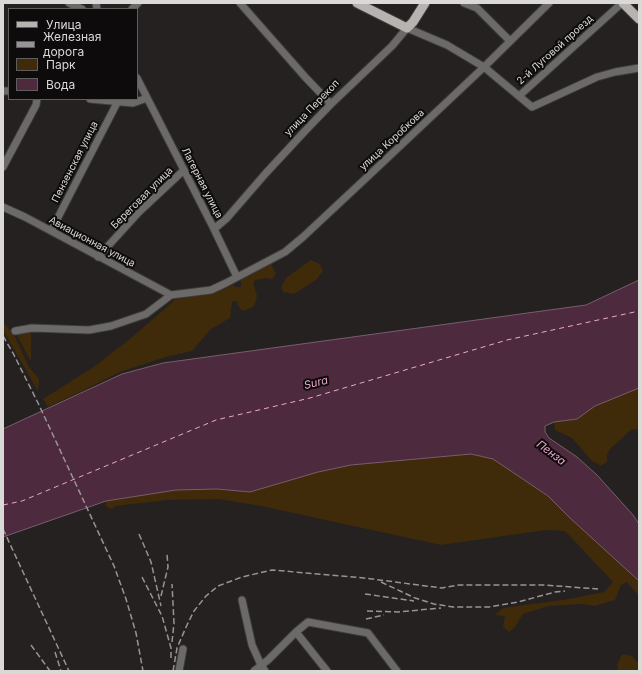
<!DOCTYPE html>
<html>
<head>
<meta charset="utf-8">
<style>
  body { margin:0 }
  #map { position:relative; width:642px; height:674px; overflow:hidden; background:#252121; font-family:Inter,sans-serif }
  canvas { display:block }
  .frame { position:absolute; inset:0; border:4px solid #dbd9d8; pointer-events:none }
  .legend { position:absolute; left:8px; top:8px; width:130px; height:92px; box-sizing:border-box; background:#0d0b0b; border:1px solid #5f5d5d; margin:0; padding:5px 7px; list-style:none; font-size:12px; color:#dbd9d8 }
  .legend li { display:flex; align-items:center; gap:8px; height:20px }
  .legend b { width:20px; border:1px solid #5f5d5d }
</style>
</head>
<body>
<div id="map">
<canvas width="642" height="674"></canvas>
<div class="frame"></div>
<ul class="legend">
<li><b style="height:5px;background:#b7b3b1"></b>Улица</li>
<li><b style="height:5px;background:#979594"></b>Железная дорога</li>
<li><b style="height:11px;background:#3f2a09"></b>Парк</li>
<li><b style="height:11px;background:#4d2a3d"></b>Вода</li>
</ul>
</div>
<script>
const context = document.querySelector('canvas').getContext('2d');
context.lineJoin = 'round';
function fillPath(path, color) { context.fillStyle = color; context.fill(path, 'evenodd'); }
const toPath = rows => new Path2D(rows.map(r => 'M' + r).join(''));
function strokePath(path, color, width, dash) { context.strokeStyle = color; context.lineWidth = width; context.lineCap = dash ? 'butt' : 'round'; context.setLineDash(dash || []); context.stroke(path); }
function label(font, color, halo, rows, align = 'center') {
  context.font = font + ' Inter,sans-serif'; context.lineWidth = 4; context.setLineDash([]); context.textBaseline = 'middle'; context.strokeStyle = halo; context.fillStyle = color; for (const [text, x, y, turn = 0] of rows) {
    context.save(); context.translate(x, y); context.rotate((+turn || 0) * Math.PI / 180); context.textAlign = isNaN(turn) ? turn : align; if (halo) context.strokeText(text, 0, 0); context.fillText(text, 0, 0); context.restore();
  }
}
const green = toPath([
  [311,260,320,264,323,271,316,280,294,294,283,292,281,287,287,277],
  [265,264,271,264,276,274,272,279,266,278,255,280,253,285,255,289,257,296,256,301,253,307,242,311,238,305,237,301,232,302,230,318,211,329,192,351,166,357,120,372,82,391,48,407,43,399,95,366,131,338,176,299,211,294,233,285,236,287,241,287,241,281,243,277,249,272,255,272],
  [3,322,14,335,29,367,39,379,38,391,3,330],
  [31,331,31,359,30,360,17,335,19,332],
  [639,388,639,429,631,430,610,449,607,455,607,462,601,466,592,461,572,438,555,430,554,422,577,419,594,406],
  [471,454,493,459,548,496,570,518,639,581,639,596,627,582,621,585,615,600,595,606,583,604,549,606,523,614,515,627,509,632,503,627,505,616,495,615,503,608,569,599,604,592,613,582,565,531,546,530,441,545,261,506,219,499,167,500,116,506,111,509,106,506,106,501,176,490,217,489,250,492,318,472,351,465],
  [622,654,632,656,639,664,639,671,618,671,617,665]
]);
const water = toPath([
  [639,280,639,388,595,406,577,419,554,422,545,426,545,432,549,438,577,457,597,475,633,515,639,524,639,581,570,518,548,496,493,459,471,454,351,465,318,472,250,492,217,489,176,490,106,501,3,537,3,429,122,374,163,363,586,305,639,280]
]);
const ferry = toPath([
  [3,505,22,501,216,420,310,398,507,340,639,311]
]);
const minor = toPath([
  [69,3,82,9],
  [96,3,97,9],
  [240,3,306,78,331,104],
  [464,3,477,8,510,41],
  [132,9,138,3],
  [137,78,214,229,237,277],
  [3,91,9,91],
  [519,96,622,3],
  [90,99,133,103,147,98],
  [3,167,36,105,37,99],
  [3,207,25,217,171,295],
  [214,229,227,218,266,173,305,131,331,104,392,46,407,28,447,45,484,67,532,107,597,77,615,72,639,68],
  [51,231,118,101],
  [98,257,139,212,184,170],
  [15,331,32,328,89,330,111,326,146,314,171,295,211,290,226,283,285,252,303,237,364,180,484,67,549,3],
  [242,600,252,645,261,665,265,671],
  [296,632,327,671],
  [179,671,183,649],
  [254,671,268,660,296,632,308,622,368,633,397,671]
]);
const major = toPath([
  [357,3,407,28,413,22,425,3],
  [623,3,639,19]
]);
const rail = toPath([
  [3,336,13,353,39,405,114,566,126,599,136,633,143,671],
  [3,529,69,671],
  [139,534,151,562,161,606],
  [142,577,162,616,171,648,171,661],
  [381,582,415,598,434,604,453,607,489,607,518,602,555,592,565,591],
  [365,594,414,601],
  [161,596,168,567,167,554],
  [367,611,398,612,441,608],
  [366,619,384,615],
  [172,642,174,623,172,584],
  [31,645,50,671],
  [55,652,61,671],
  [173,671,177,648,187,625,194,611,206,596,218,586,242,577,272,570,364,578,442,588,459,585,544,585,598,589]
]);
const streetNames = [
  ["2-й Луговой проезд",555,50,-42],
  ["улица Перекоп",312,108,-46],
  ["улица Коробкова",392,140,-43],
  ["Пензенская улица",75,162,-63],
  ["Лагерная улица",202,183,63],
  ["Береговая улица",142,198,-45],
  ["Авиационная улица",92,242,28]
];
const waterNames = [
  ["Sura",316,383,-14],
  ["Пенза",551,453,37]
];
fillPath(green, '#3f2a09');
fillPath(water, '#4d2a3d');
strokePath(water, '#785e6c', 1);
strokePath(ferry, '#eca9cc', 1, [5, 4]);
strokePath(minor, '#3e3b3b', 9);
strokePath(major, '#3e3b3b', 11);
strokePath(minor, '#6c6a69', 7);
strokePath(major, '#b7b3b1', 9);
strokePath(rail, '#979594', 1.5, [6, 3]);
label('10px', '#dbd9d8', '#0d0b0b', streetNames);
label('italic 11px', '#eca9cc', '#0d0b0b', waterNames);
</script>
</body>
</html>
